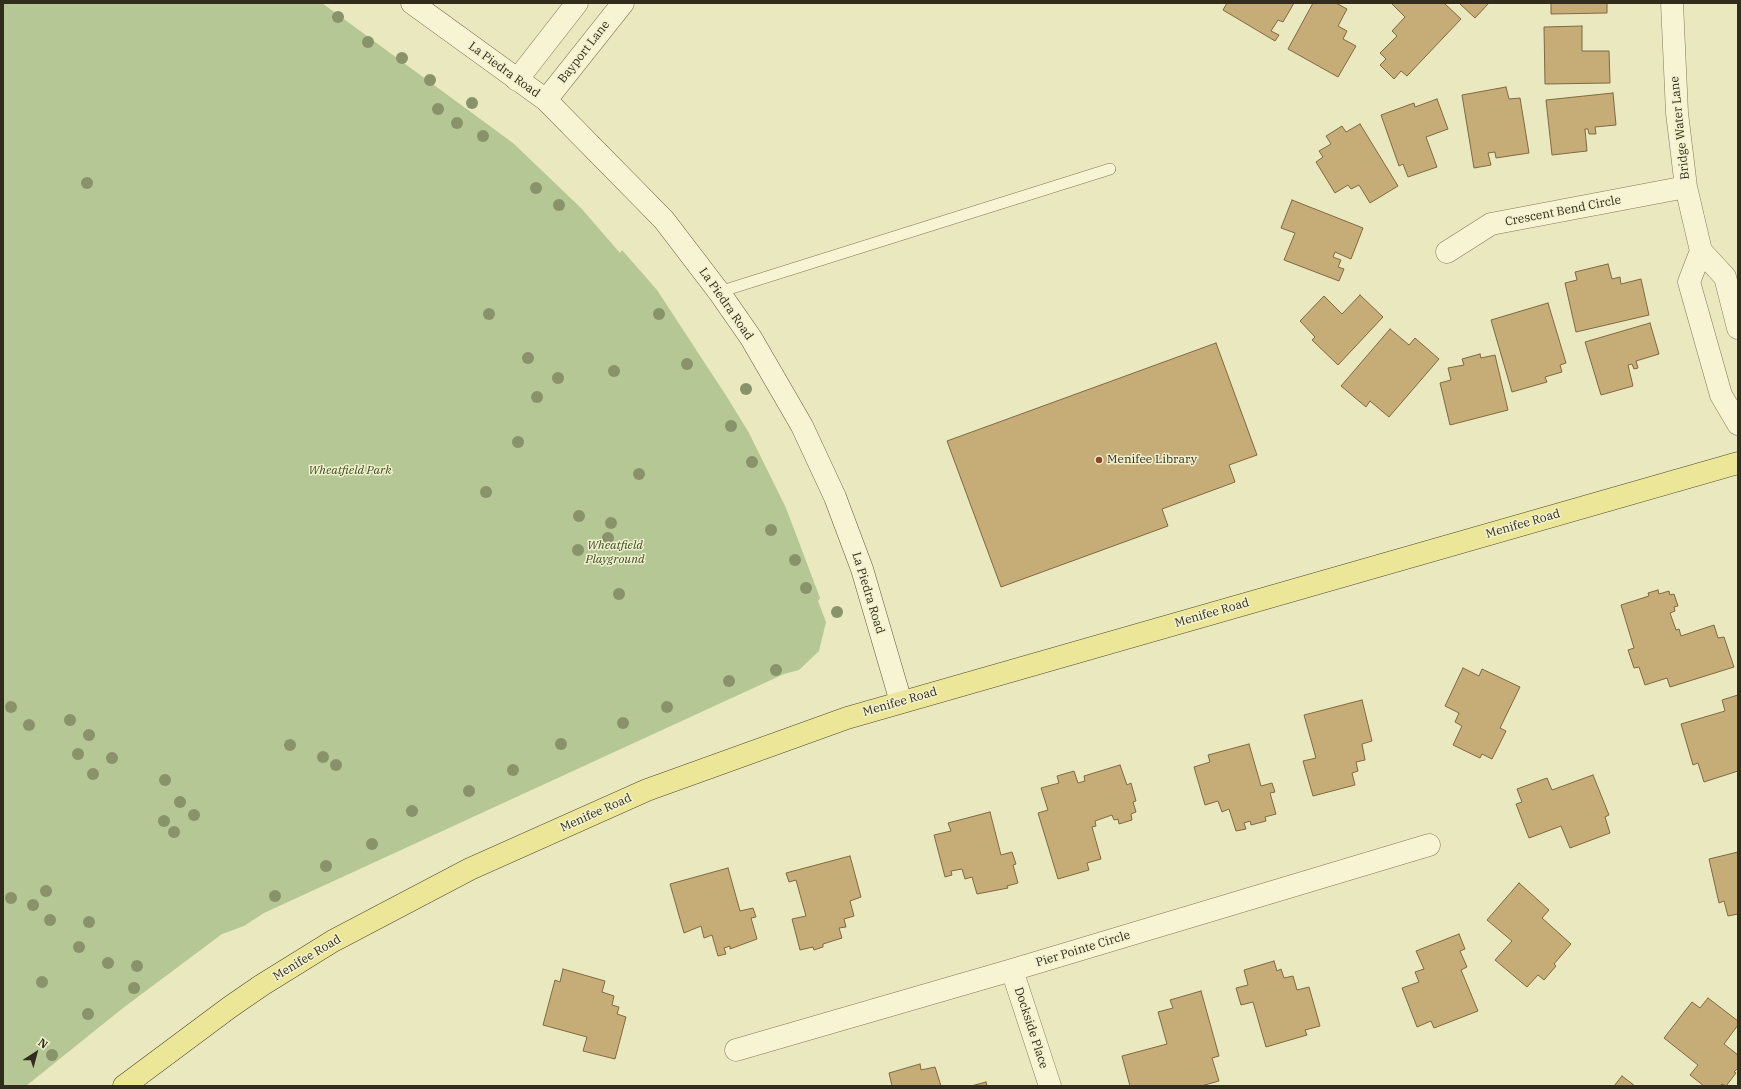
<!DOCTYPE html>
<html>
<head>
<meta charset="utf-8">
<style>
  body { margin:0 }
  #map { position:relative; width:1741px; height:1089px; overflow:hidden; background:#eae8bf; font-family:"IBM Plex Serif",serif }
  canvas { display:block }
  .frame { position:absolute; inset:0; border:4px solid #322c1c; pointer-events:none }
  .north { position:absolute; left:16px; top:1033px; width:40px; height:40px; -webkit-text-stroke:3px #f2f1ce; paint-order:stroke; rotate:36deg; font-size:11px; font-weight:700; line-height:16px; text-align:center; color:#322c1c }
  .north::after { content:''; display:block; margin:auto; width:14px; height:18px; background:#322c1c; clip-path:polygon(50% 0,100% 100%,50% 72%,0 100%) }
</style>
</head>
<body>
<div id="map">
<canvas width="1741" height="1089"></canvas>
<div class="frame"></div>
<div class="north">N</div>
</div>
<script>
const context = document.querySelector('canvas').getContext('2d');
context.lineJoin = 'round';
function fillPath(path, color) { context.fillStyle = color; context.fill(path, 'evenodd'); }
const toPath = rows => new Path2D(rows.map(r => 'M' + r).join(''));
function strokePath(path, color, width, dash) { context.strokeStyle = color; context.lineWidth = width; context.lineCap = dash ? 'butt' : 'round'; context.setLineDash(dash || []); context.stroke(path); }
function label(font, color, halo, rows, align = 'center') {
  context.font = font + ' "IBM Plex Serif",serif'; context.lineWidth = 3; context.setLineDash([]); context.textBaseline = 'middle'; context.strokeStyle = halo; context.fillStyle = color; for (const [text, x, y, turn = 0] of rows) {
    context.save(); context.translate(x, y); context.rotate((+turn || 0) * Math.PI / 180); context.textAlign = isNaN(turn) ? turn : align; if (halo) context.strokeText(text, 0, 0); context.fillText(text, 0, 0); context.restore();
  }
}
const green = toPath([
  [3,3,322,3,513,143,581,208,620,253,622,250,657,290,727,397,749,433,786,508,820,598,818,601,826,622,819,651,799,670,784,674,264,913,244,926,222,934,123,1008,26,1086,3,1086]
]);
const building = toPath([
  [1227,3,1294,3,1283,22,1278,20,1271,31,1279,35,1275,41,1223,10,1227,3],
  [1313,3,1336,3,1347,9,1338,26,1347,31,1343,39,1356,46,1338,77,1288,49,1313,3],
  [1391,3,1444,3,1461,19,1407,76,1401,71,1394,79,1380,65,1386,59,1380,53,1397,36,1392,31,1405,17,1391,3],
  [1459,3,1489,3,1475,18,1459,3],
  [1551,3,1607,3,1607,13,1551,14,1551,3],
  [1582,26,1582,51,1609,51,1610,83,1545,84,1544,27,1582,26],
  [1506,87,1509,99,1520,98,1529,153,1496,158,1495,152,1488,153,1491,165,1474,168,1462,95,1506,87],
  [1613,93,1616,125,1595,127,1596,134,1589,134,1588,129,1585,129,1587,151,1552,155,1546,100,1613,93],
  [1437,99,1448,129,1426,137,1437,167,1408,177,1403,164,1399,166,1381,115,1414,103,1415,107,1437,99],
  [1360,124,1398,186,1370,203,1359,185,1351,189,1348,185,1335,193,1316,162,1323,157,1319,151,1331,144,1326,136,1342,126,1346,132,1360,124],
  [1292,200,1363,228,1351,259,1335,252,1333,257,1341,260,1338,267,1344,269,1339,281,1284,260,1295,233,1281,228,1292,200],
  [1608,264,1612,279,1620,277,1621,284,1641,279,1649,315,1576,332,1565,283,1577,280,1575,272,1608,264],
  [1360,295,1383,317,1338,365,1312,340,1315,337,1300,321,1324,296,1342,314,1360,295],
  [1548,303,1566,363,1560,365,1562,372,1545,377,1547,382,1512,392,1491,320,1548,303],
  [1650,323,1659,354,1636,361,1638,368,1634,369,1632,364,1628,365,1633,386,1601,395,1585,342,1650,323],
  [1390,329,1409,345,1415,338,1439,359,1389,417,1370,401,1366,407,1341,386,1390,329],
  [1216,343,1257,455,1229,465,1235,482,1162,509,1168,526,1001,587,947,441,1216,343],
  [1480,354,1481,358,1495,355,1508,410,1450,425,1440,383,1451,380,1448,368,1464,365,1462,359,1480,354],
  [1658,590,1659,594,1669,591,1670,595,1674,594,1678,606,1674,607,1675,611,1670,613,1676,630,1679,629,1681,636,1714,625,1718,638,1724,637,1734,667,1670,687,1667,678,1645,685,1639,667,1634,668,1628,650,1634,648,1621,605,1649,596,1648,593,1658,590],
  [1463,668,1479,676,1482,669,1520,687,1500,728,1506,731,1492,759,1482,754,1480,758,1453,745,1462,726,1455,722,1459,713,1445,706,1463,668],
  [1738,695,1738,771,1704,782,1698,763,1693,765,1681,724,1725,711,1722,700,1738,695],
  [1362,700,1372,741,1362,744,1365,760,1356,762,1358,771,1352,773,1355,785,1313,796,1303,761,1316,758,1304,715,1362,700],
  [1249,744,1261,786,1272,783,1275,792,1270,793,1276,814,1265,817,1266,821,1251,825,1250,821,1244,823,1246,829,1236,831,1229,809,1222,812,1218,801,1205,805,1194,767,1210,762,1208,755,1249,744],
  [1120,765,1127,785,1131,783,1136,801,1133,802,1136,812,1131,814,1132,820,1119,824,1118,819,1114,820,1112,815,1095,821,1096,826,1092,827,1101,859,1087,863,1089,870,1058,879,1038,813,1048,810,1041,788,1059,783,1057,776,1074,771,1078,783,1085,781,1084,776,1120,765],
  [1593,775,1609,815,1605,817,1610,833,1570,848,1561,826,1529,838,1516,804,1522,802,1517,789,1547,778,1552,790,1593,775],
  [990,812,1001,855,1012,852,1016,864,1013,865,1018,883,1007,886,1008,888,977,894,972,877,965,879,962,869,951,871,952,875,945,877,934,835,951,831,948,823,990,812],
  [1738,852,1738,914,1728,916,1724,901,1719,903,1709,859,1738,852],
  [850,856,861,897,850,901,854,916,844,919,846,927,839,928,842,938,823,944,823,947,814,950,813,947,800,950,792,919,806,916,796,880,789,882,786,873,850,856],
  [728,868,740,911,753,908,756,917,751,918,757,939,730,949,730,946,724,948,726,954,718,956,712,935,704,938,701,926,684,933,670,884,728,868],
  [1519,883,1549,910,1542,918,1571,944,1554,964,1556,966,1544,980,1538,975,1527,987,1495,960,1512,941,1487,920,1519,883],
  [1459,934,1465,949,1460,951,1467,967,1461,970,1478,1011,1434,1028,1431,1021,1417,1027,1402,988,1419,982,1415,972,1424,969,1416,951,1459,934],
  [1274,961,1277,971,1281,969,1284,978,1293,976,1297,990,1309,987,1320,1026,1305,1030,1307,1035,1266,1047,1253,1002,1241,1005,1236,988,1248,985,1244,970,1274,961],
  [563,969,605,981,602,992,614,996,612,1005,619,1007,617,1014,626,1017,615,1059,583,1051,587,1037,543,1025,555,980,560,982,563,969],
  [1201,991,1219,1056,1212,1058,1219,1081,1201,1086,1130,1086,1122,1056,1167,1044,1158,1012,1173,1008,1170,1000,1201,991],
  [1708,998,1738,1021,1738,1025,1724,1044,1738,1055,1738,1068,1734,1072,1736,1073,1726,1086,1722,1084,1720,1086,1704,1086,1690,1075,1698,1065,1664,1038,1692,1002,1700,1008,1708,998],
  [920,1064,921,1070,935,1067,941,1086,892,1086,889,1073,920,1064],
  [1622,1076,1635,1086,1614,1086,1622,1076],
  [986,1082,987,1086,971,1086,986,1082]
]);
const lane = toPath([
  [719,292,1110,169]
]);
const street = toPath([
  [1672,3,1677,113,1686,187,1701,251,1725,277,1738,328],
  [517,80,577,3],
  [546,100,623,3],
  [1701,251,1689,282,1721,395,1738,424],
  [1447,252,1491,224,1686,187],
  [1012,970,1050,1086],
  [736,1050,1012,970,1429,845]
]);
const secondary = toPath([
  [412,3,546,100,664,220,719,292,751,338,802,426,835,497,862,569,901,702]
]);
const primary = toPath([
  [124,1086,230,1007,262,985,333,941,470,869,647,790,847,718,1738,463]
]);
const trees = [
  [338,17],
  [368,42],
  [402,58],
  [430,80],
  [472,103],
  [438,109],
  [457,123],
  [483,136],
  [87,183],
  [536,188],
  [559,205],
  [489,314],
  [659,314],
  [528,358],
  [687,364],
  [614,371],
  [558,378],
  [746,389],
  [537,397],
  [731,426],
  [518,442],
  [752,462],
  [639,474],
  [486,492],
  [579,516],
  [611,523],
  [771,530],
  [608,538],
  [578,550],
  [795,560],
  [806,588],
  [619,594],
  [837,612],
  [776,670],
  [729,681],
  [11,707],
  [667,707],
  [70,720],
  [623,723],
  [29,725],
  [89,735],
  [561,744],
  [290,745],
  [78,754],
  [323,757],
  [112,758],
  [336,765],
  [513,770],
  [93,774],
  [165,780],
  [469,791],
  [180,802],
  [412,811],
  [194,815],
  [164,821],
  [174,832],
  [372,844],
  [326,866],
  [46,891],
  [275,896],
  [11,898],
  [33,905],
  [50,920],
  [89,922],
  [79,947],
  [108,963],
  [137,966],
  [42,982],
  [134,988],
  [88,1014],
  [52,1055]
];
const markers = [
  [1099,460,4,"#8d442d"]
];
const streetNames = [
  ["Bayport Lane",584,52,-52],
  ["La Piedra Road",504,70,36],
  ["Bridge Water Lane",1680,128,-96],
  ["Crescent Bend Circle",1563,211,-11],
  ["La Piedra Road",726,304,55],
  ["Menifee Road",1523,524,-16],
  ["La Piedra Road",868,593,73],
  ["Menifee Road",1212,613,-16],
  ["Menifee Road",900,702,-16],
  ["Menifee Road",596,813,-24],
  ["Pier Pointe Circle",1083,949,-17],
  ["Menifee Road",307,958,-31],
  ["Dockside Place",1031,1028,72]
];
const poiNames = [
  ["Menifee Library",1107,460]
];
const parkNames = [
  ["Wheatfield Park",350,471],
  ["Wheatfield",615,546],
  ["Playground",615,560]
];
fillPath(green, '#b5c794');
fillPath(building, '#c6ac77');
strokePath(building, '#7f6940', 1);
strokePath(lane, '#827959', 12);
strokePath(street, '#827959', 23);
strokePath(secondary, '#635a3c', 23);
strokePath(primary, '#4f462d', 23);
strokePath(lane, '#f6f4d2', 11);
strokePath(street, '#f6f4d2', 22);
strokePath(secondary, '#f6f4d2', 22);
strokePath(primary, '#ece798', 22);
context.fillStyle = '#89936a';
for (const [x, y] of trees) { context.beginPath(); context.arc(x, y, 6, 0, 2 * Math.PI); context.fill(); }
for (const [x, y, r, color] of markers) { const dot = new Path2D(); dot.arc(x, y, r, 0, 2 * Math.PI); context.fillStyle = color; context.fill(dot); strokePath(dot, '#f2f1ce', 1.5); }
label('12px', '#322c1c', '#f2f1ce', streetNames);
label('12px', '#322c1c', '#f2f1ce', poiNames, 'left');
label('italic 12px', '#394d24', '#f2f1ce', parkNames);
</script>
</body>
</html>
